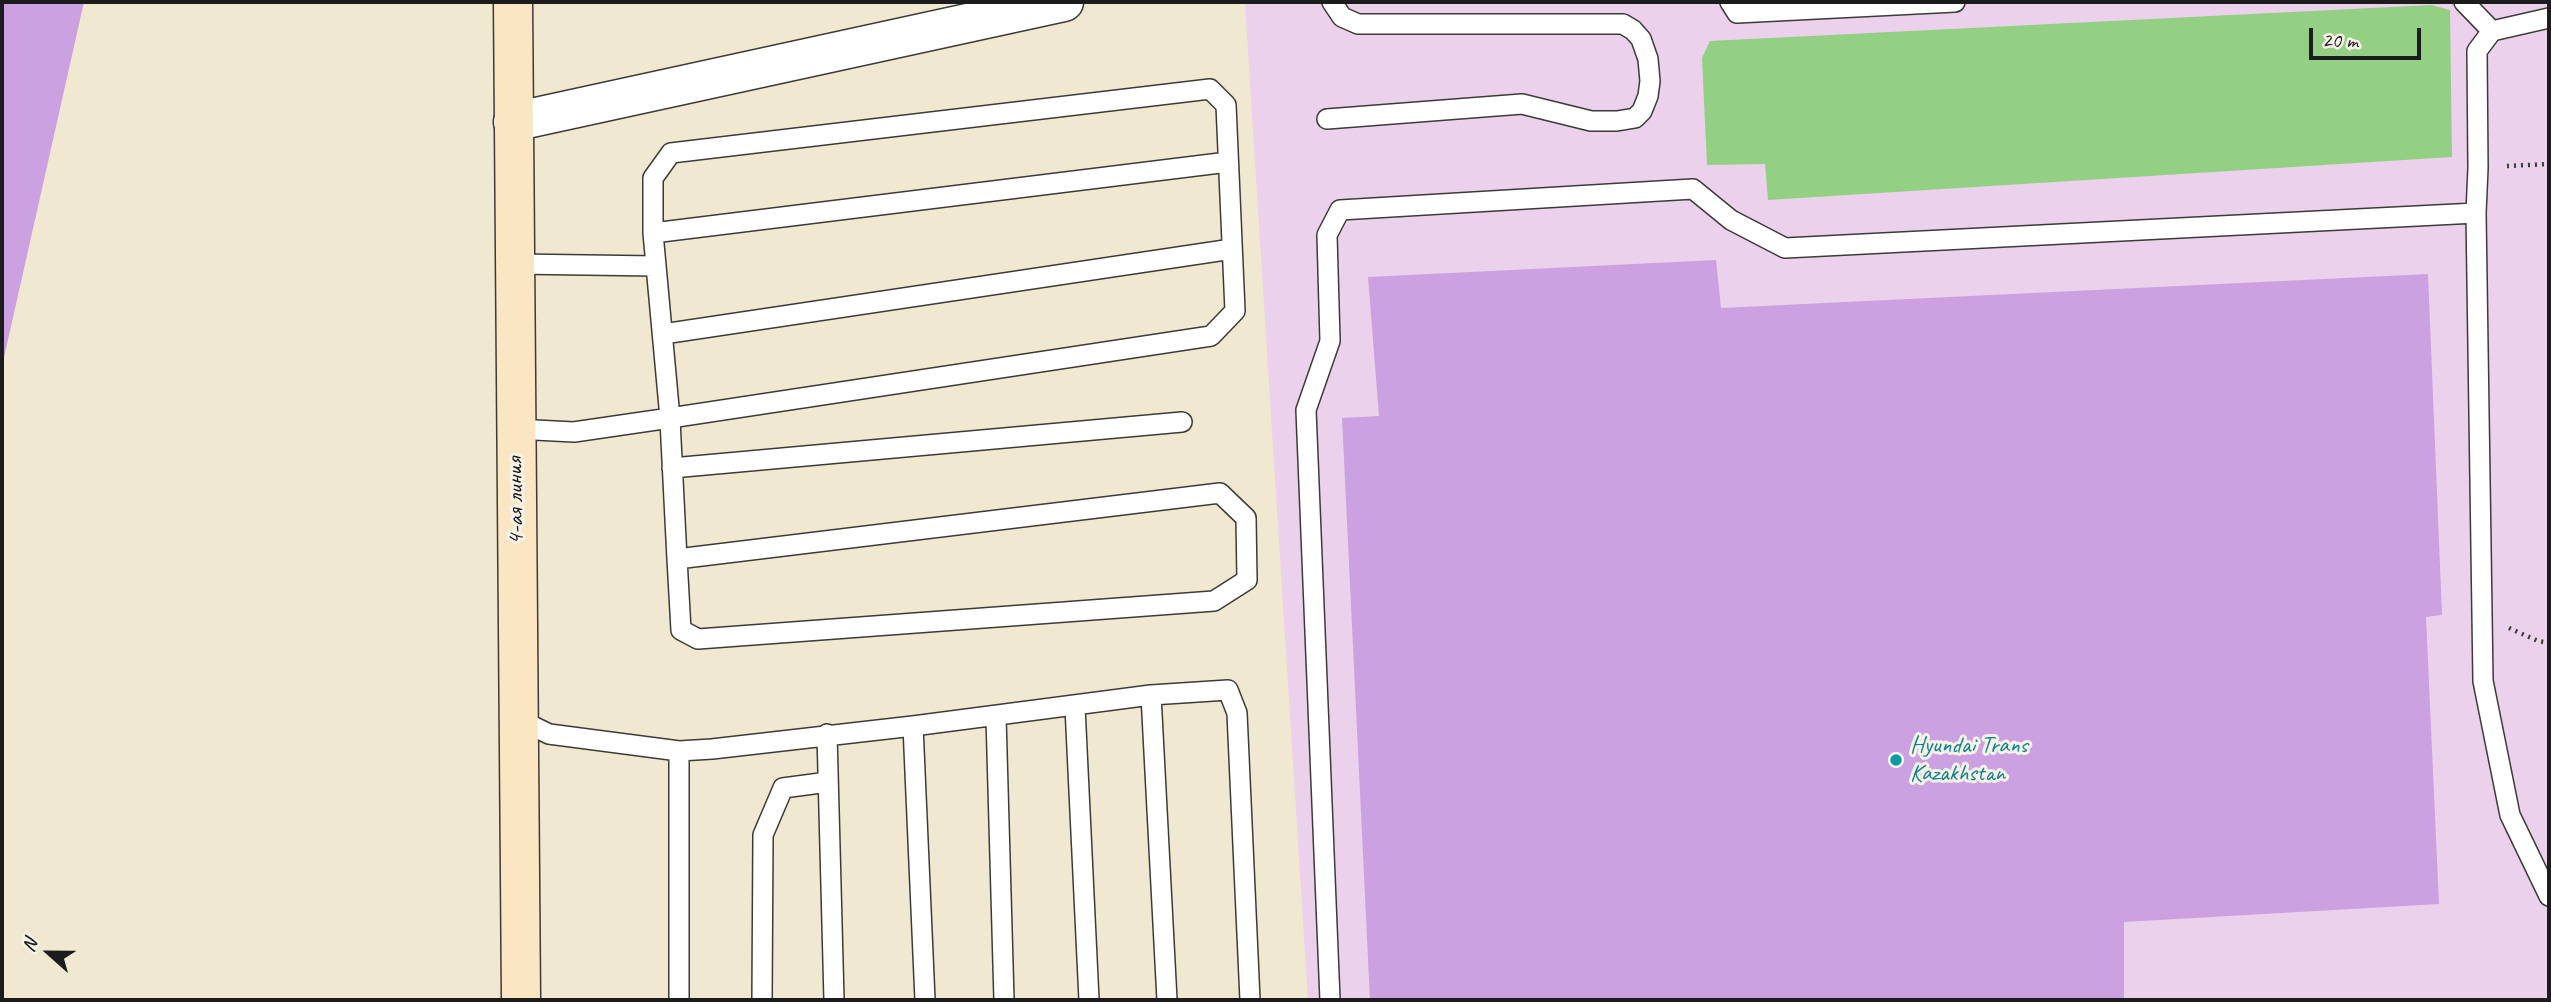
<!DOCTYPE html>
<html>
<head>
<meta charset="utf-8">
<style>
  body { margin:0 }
  #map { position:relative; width:2551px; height:1002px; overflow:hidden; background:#f0e8d0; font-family:Caveat,sans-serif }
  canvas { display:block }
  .frame { position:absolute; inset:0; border:4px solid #1c1c1c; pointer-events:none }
  .north { position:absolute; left:14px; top:918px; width:70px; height:70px; -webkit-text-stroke:5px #f7f3e8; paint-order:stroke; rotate:291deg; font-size:19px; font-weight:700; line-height:28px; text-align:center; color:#1c1c1c }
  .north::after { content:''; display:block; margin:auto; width:24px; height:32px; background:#1c1c1c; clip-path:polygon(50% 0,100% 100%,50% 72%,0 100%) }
  .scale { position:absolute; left:2309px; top:28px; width:112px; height:32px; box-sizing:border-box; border:4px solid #1c1c1c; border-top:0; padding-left:9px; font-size:21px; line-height:24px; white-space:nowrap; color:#1c1c1c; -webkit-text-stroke:5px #f7f3e8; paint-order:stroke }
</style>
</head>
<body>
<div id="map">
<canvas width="2551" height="1002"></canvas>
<div class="frame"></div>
<div class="north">N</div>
<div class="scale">20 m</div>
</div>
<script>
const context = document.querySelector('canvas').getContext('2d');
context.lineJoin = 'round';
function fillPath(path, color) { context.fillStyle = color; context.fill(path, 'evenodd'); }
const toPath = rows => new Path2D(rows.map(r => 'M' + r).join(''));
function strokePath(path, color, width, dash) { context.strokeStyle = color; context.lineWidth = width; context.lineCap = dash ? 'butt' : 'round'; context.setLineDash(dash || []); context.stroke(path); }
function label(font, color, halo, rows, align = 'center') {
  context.font = font + ' Caveat,sans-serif'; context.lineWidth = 6; context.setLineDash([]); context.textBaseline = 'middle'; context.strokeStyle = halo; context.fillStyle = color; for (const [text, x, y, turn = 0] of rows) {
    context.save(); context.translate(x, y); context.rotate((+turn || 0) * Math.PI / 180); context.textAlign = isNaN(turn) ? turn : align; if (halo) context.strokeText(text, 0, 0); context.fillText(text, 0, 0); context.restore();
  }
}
const built = toPath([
  [1256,2,2549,2,2549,1000,1308,1000,1245,4]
]);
const green = toPath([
  [2431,5,2450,10,2452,157,1768,200,1765,164,1707,165,1702,58,1710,41]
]);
const building = toPath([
  [2,2,84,2,3,362,2,362],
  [1716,260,1721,308,2428,274,2442,615,2426,617,2439,904,2124,922,2124,1000,1370,1000,1342,418,1379,416,1368,277]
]);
const path = toPath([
  [2507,166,2549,164],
  [2509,628,2538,641,2549,643]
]);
const lane = toPath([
  [1730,2,1737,13,1955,2],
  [2464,2,2492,31],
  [2549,18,2492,31,2477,51,2478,168,2476,213,2483,681,2510,815,2549,896],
  [1327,119,1522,104,1591,121,1617,121,1635,118,1642,111,1648,96,1650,81,1648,59,1641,39,1633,30,1623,24,1358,24,1342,17,1332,2],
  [653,233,1228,162],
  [515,264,656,266],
  [663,334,1232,249],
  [515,429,574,432,670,418,1211,336,1235,311,1226,105,1210,89,671,153,653,178,653,233,670,418,671,440,677,559,681,630,698,639,1214,601,1247,580,1246,518,1220,493,677,559],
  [672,468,1182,422],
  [1151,695,1167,1000],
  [1075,707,1089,1000],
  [996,717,1004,1000],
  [518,719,549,734,679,751,712,749,913,726,1151,695,1228,690,1237,713,1250,1000],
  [913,726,925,1000],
  [827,734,834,1000],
  [679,1000,679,751],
  [762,1000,763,835,783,788,828,782],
  [1330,1000,1306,410,1330,341,1327,235,1340,210,1693,189,1731,220,1785,248,2476,213]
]);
const street = toPath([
  [513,122,1064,2]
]);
const secondary = toPath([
  [513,2,521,1000]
]);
const markers = [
  [1896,760,7,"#0f9aa8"]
];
const streetNames = [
  ["4-ая линия",516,501,-91]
];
const cultureNames = [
  ["Hyundai Trans",1910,746],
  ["Kazakhstan",1910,774]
];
fillPath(built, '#ebd1eb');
fillPath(green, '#94d084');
fillPath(building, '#cca1e1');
strokePath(lane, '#3c3b37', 22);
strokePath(street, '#3c3b37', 41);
strokePath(secondary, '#3c3b37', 41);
strokePath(path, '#3c3b37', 4.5, [2, 5]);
strokePath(lane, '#fff', 19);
strokePath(street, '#fff', 38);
strokePath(secondary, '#fbe6c4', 38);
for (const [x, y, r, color] of markers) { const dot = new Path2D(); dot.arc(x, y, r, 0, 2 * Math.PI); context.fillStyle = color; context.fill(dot); strokePath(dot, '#f7f3e8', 2.5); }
label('24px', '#1c1c1c', '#f7f3e8', streetNames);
label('24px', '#0d838f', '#f7f3e8', cultureNames, 'left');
</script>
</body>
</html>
